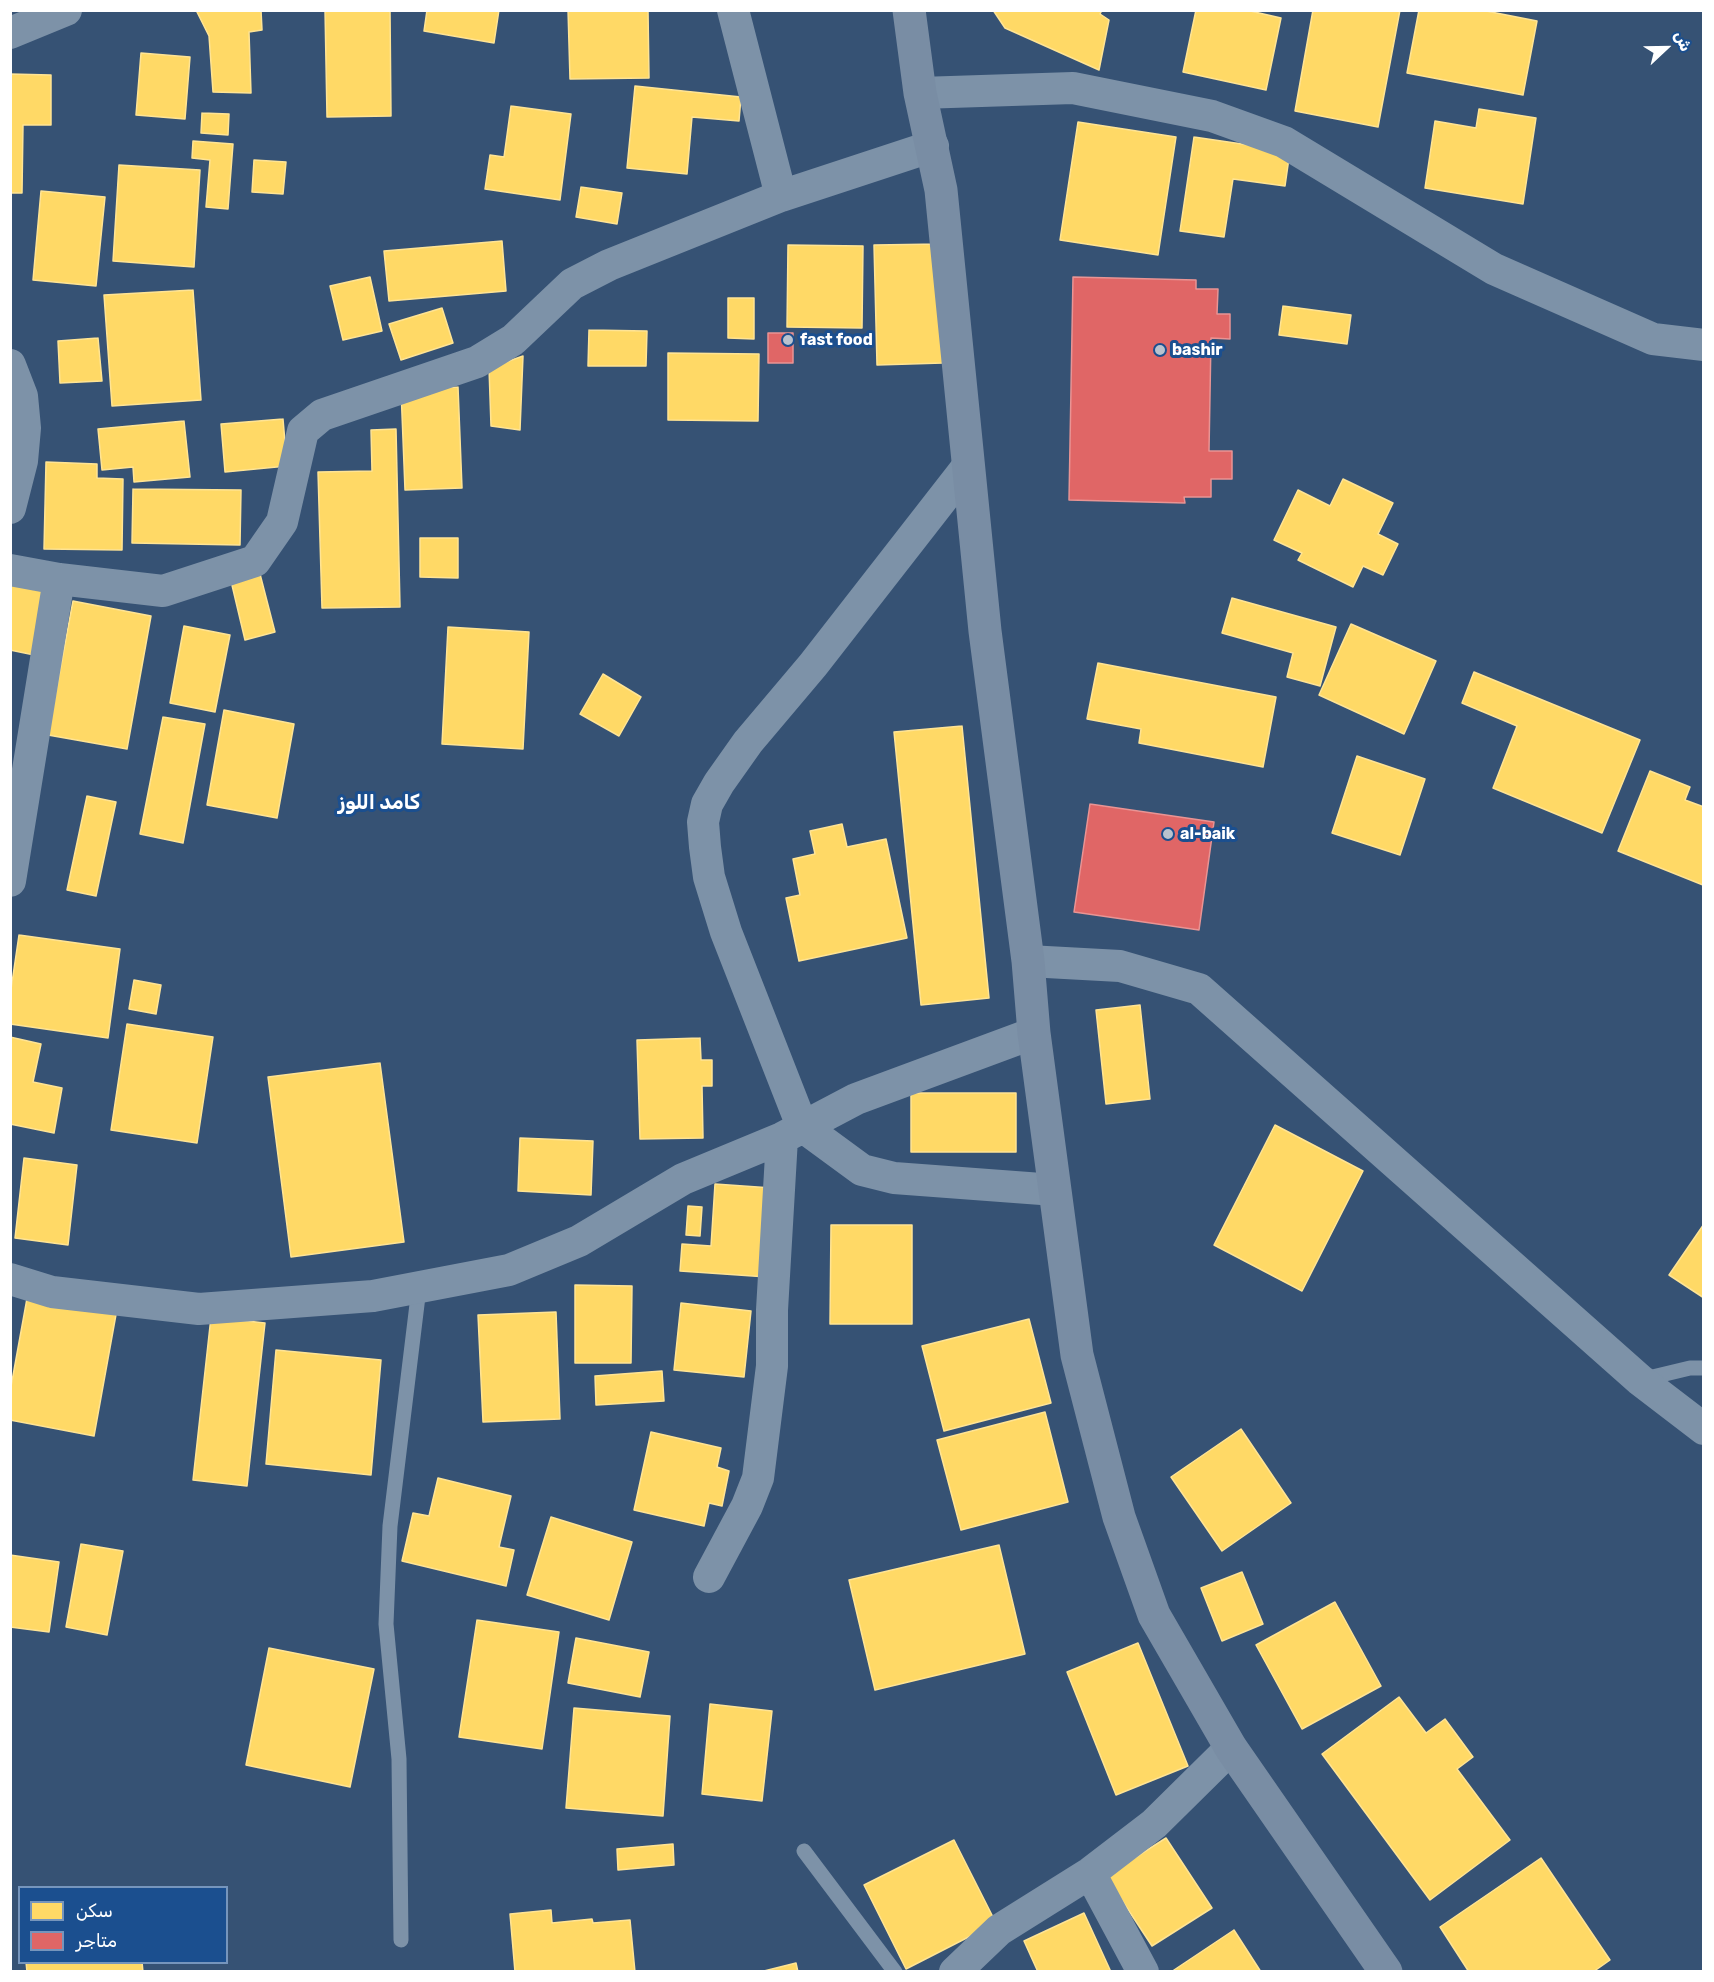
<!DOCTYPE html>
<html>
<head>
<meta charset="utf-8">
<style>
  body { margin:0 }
  #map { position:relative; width:1714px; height:1982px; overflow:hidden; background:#365274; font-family:Rubik,"Noto Sans Arabic",sans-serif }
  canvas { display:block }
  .frame { position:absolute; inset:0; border:12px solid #fff; pointer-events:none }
  .legend { position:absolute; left:18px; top:1886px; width:210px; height:78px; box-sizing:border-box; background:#1b4f8f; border:2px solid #7695bc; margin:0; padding:8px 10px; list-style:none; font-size:18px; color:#fff }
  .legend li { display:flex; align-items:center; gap:12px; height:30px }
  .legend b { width:30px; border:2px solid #7695bc }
  .north { position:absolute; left:1636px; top:18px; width:60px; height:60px; -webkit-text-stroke:4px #1b4f8f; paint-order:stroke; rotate:68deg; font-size:16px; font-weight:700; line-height:24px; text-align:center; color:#fff }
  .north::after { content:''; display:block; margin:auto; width:21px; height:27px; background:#fff; clip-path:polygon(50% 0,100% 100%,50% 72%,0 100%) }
</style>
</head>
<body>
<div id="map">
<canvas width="1714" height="1982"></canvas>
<div class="frame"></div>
<ul class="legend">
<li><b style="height:16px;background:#ffd966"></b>سكن</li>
<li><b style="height:16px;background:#e06666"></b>متاجر</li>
</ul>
<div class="north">ش</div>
</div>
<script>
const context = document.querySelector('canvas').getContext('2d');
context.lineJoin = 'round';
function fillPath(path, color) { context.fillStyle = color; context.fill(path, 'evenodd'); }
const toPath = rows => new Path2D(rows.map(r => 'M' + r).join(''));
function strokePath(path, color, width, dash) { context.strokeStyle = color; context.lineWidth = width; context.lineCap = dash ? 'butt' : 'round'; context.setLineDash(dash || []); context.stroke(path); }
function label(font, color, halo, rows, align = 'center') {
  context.font = font + ' Rubik,"Noto Sans Arabic",sans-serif'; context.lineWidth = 6; context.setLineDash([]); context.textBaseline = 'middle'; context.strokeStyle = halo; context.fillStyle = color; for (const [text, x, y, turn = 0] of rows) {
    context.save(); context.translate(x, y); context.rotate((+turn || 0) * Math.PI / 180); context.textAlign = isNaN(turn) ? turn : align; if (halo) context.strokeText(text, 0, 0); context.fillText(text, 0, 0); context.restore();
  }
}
const homes = toPath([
  [196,10,261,10,262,30,249,32,251,93,213,92,209,36,196,10],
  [325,10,390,10,391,116,327,117,325,10],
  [427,10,499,10,494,43,424,31,427,10],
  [568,10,648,10,649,78,570,79,568,10],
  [993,10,1102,10,1100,14,1109,20,1099,70,1005,28,993,10],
  [1196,10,1246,10,1281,18,1266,90,1183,72,1196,10],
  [1313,10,1400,10,1378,127,1295,111,1313,10],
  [1419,10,1481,10,1537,21,1523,95,1407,73,1419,10],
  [141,53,190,57,185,119,136,115,141,53],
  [10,74,51,75,51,125,23,125,22,193,10,193,10,74],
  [635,86,741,97,739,121,692,117,687,174,627,168,635,86],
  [511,106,571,114,560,200,485,189,490,155,504,157,511,106],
  [1479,109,1536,118,1523,204,1425,188,1435,121,1476,128,1479,109],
  [202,113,229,114,228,135,201,133,202,113],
  [1078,122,1176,137,1158,255,1060,240,1078,122],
  [1194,137,1290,151,1285,186,1233,179,1224,237,1180,231,1194,137],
  [193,141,233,144,228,209,206,207,210,160,192,158,193,141],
  [254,160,286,162,283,194,252,192,254,160],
  [119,165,200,170,194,267,113,261,119,165],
  [581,187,622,193,617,224,576,217,581,187],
  [41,191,105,197,96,286,33,280,41,191],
  [502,241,506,291,389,301,384,251,502,241],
  [940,244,943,363,877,365,874,245,940,244],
  [788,245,863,246,862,328,787,327,788,245],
  [370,277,382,331,343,340,330,286,370,277],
  [193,290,201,400,112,406,104,295,193,290],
  [728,298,754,298,754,339,728,338,728,298],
  [1283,306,1351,315,1347,344,1279,335,1283,306],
  [442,308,453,343,401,360,389,324,442,308],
  [589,330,647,331,646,366,588,366,589,330],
  [98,338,102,381,60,383,58,341,98,338],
  [668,353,759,354,758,421,668,420,668,353],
  [523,356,520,430,491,426,489,368,523,356],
  [458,387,462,488,405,490,401,389,458,387],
  [283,419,287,466,225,472,221,424,283,419],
  [184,421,190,477,134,482,133,467,102,470,98,429,184,421],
  [396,429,400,607,322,608,318,472,372,471,371,430,396,429],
  [46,462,97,464,97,478,123,479,122,550,44,549,46,462],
  [1343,479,1393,503,1378,534,1398,544,1383,575,1363,566,1353,587,1298,560,1302,553,1274,540,1298,490,1330,506,1343,479],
  [133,489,241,490,240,545,132,543,133,489],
  [420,538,458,538,458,578,420,577,420,538],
  [260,574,275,632,245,640,231,581,260,574],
  [10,582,51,590,39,656,10,650,10,582],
  [1232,598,1336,627,1320,686,1287,677,1293,653,1222,633,1232,598],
  [73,601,151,616,127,749,48,735,73,601],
  [1351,624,1436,661,1404,734,1319,695,1351,624],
  [184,626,230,635,215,712,170,703,184,626],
  [448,627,529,632,523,749,442,744,448,627],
  [1098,663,1276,697,1263,767,1139,743,1141,729,1087,719,1098,663],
  [1474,672,1640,740,1602,833,1493,788,1517,726,1462,703,1474,672],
  [603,674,641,697,619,736,580,714,603,674],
  [224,710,294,724,277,818,207,805,224,710],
  [163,717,205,724,183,843,140,834,163,717],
  [962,726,989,998,921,1005,894,732,962,726],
  [1357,756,1425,779,1400,855,1332,833,1357,756],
  [1650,771,1690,787,1685,800,1704,807,1703,885,1618,851,1650,771],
  [87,796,116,802,96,896,67,890,87,796],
  [842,824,847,847,886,839,907,938,799,961,786,898,800,895,793,859,815,854,810,831,842,824],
  [19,935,120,949,108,1038,10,1024,10,996,19,935],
  [134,980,161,985,156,1014,129,1009,134,980],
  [1140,1005,1150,1099,1106,1104,1096,1010,1140,1005],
  [127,1024,213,1037,197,1143,111,1130,127,1024],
  [10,1037,41,1044,33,1082,62,1088,54,1133,10,1124,10,1037],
  [700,1038,701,1060,712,1060,712,1086,702,1086,703,1138,640,1139,637,1040,700,1038],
  [380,1063,404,1242,291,1257,268,1077,380,1063],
  [911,1093,1016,1093,1016,1152,911,1152,911,1093],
  [1275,1125,1363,1171,1302,1291,1214,1245,1275,1125],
  [520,1138,593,1141,591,1195,518,1191,520,1138],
  [24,1158,77,1165,68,1245,15,1238,24,1158],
  [715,1184,772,1188,767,1277,680,1271,682,1244,711,1246,715,1184],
  [688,1206,702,1207,700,1236,686,1235,688,1206],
  [1704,1224,1704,1298,1669,1275,1704,1224],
  [831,1225,912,1225,912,1324,830,1324,831,1225],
  [575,1285,632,1286,631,1363,575,1363,575,1285],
  [28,1293,117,1309,94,1436,10,1420,10,1392,28,1293],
  [681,1303,751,1311,744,1377,674,1370,681,1303],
  [556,1312,560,1419,483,1422,478,1315,556,1312],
  [211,1317,265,1323,247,1486,193,1480,211,1317],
  [1029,1319,1051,1403,944,1431,922,1346,1029,1319],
  [276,1350,381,1360,371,1475,266,1464,276,1350],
  [662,1371,664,1401,596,1405,595,1376,662,1371],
  [1045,1412,1068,1502,961,1530,937,1440,1045,1412],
  [1241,1429,1291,1503,1222,1551,1171,1477,1241,1429],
  [651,1432,721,1448,717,1467,729,1471,722,1506,709,1503,704,1526,634,1510,651,1432],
  [438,1478,511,1496,499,1547,514,1550,506,1586,402,1561,413,1513,429,1516,438,1478],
  [551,1517,632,1542,609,1620,527,1595,551,1517],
  [81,1544,123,1551,107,1635,66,1627,81,1544],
  [999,1545,1025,1654,875,1690,849,1580,999,1545],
  [10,1555,59,1562,49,1632,10,1627,10,1555],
  [1242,1572,1263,1624,1222,1641,1201,1588,1242,1572],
  [1335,1602,1381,1686,1302,1729,1256,1645,1335,1602],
  [477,1620,559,1632,542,1749,459,1737,477,1620],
  [576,1638,649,1652,640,1697,568,1683,576,1638],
  [1138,1643,1188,1766,1116,1795,1067,1672,1138,1643],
  [269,1648,374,1669,350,1787,246,1765,269,1648],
  [1399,1697,1426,1733,1445,1719,1473,1757,1457,1769,1510,1840,1430,1900,1322,1754,1399,1697],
  [710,1704,772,1711,762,1801,702,1794,710,1704],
  [574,1708,670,1716,663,1816,566,1808,574,1708],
  [1166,1838,1212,1908,1152,1946,1106,1876,1166,1838],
  [954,1840,996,1923,906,1969,864,1885,954,1840],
  [673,1844,674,1865,618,1870,617,1849,673,1844],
  [1541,1858,1610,1960,1593,1972,1469,1972,1440,1927,1541,1858],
  [551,1910,552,1923,592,1919,593,1923,630,1920,635,1972,515,1972,510,1914,551,1910],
  [1084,1913,1111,1972,1038,1972,1024,1941,1084,1913],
  [1234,1930,1261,1972,1171,1972,1234,1930],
  [26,1962,142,1962,143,1972,27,1972,26,1962],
  [796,1963,798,1972,760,1972,796,1963]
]);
const shops = toPath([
  [1073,277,1196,280,1196,289,1218,289,1217,314,1230,314,1230,339,1211,338,1209,451,1232,451,1232,479,1211,479,1211,497,1184,497,1185,503,1069,500,1073,277],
  [768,333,793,333,793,363,768,363,768,333],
  [1090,804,1214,822,1199,930,1074,912,1090,804]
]);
const service = toPath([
  [1640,1380,1690,1368,1704,1368],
  [804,1851,895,1972],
  [401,1940,399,1759,386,1624,390,1526,419,1288]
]);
const minor = toPath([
  [733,10,781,196],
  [10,33,66,10],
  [920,93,1073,88,1212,116,1284,142,1494,269,1653,339,1704,345],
  [10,365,22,396,25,428,22,461,10,508],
  [968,466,813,665,748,742,719,783,707,804,703,822,705,847,709,877,726,932,802,1126,862,1170,894,1178,1055,1190],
  [10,570,59,579,163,591,255,561,282,522,303,431,322,415,477,362,513,340,572,284,609,265,781,196,933,146],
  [10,881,59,579],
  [1028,961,1120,966,1199,989,1640,1380,1704,1429],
  [10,1279,52,1292,199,1309,373,1296,509,1270,579,1241,683,1179,782,1138,856,1099,1034,1033],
  [709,1577,747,1506,758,1478,772,1366,772,1310,782,1138],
  [1090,1873,1143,1972],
  [955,1972,999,1930,1090,1873,1154,1824,1231,1748]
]);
const secondary = toPath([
  [909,10,920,93,941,190,985,631,1028,961,1034,1033,1077,1355,1119,1517,1154,1615,1231,1748,1386,1972]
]);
const markers = [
  [788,340,6,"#b9c2ce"],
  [1160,350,6,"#b9c2ce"],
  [1168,834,6,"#b9c2ce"]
];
const poiNames = [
  ["fast food",800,340],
  ["bashir",1172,350],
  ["al-baik",1180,834]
];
const quarterNames = [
  ["كامد اللوز",379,803]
];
fillPath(homes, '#ffd966');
strokePath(homes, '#ffe494', 1.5);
fillPath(shops, '#e06666');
strokePath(shops, '#e99494', 1.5);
strokePath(service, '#7d92a8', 15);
strokePath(minor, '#7d92a8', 32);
strokePath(secondary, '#798da4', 33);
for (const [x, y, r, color] of markers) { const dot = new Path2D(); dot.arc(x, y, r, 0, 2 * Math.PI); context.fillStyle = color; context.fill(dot); strokePath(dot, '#1b4f8f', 2); }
label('bold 16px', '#fff', '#1b4f8f', poiNames, 'left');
label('bold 20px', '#fff', '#1b4f8f', quarterNames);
</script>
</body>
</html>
